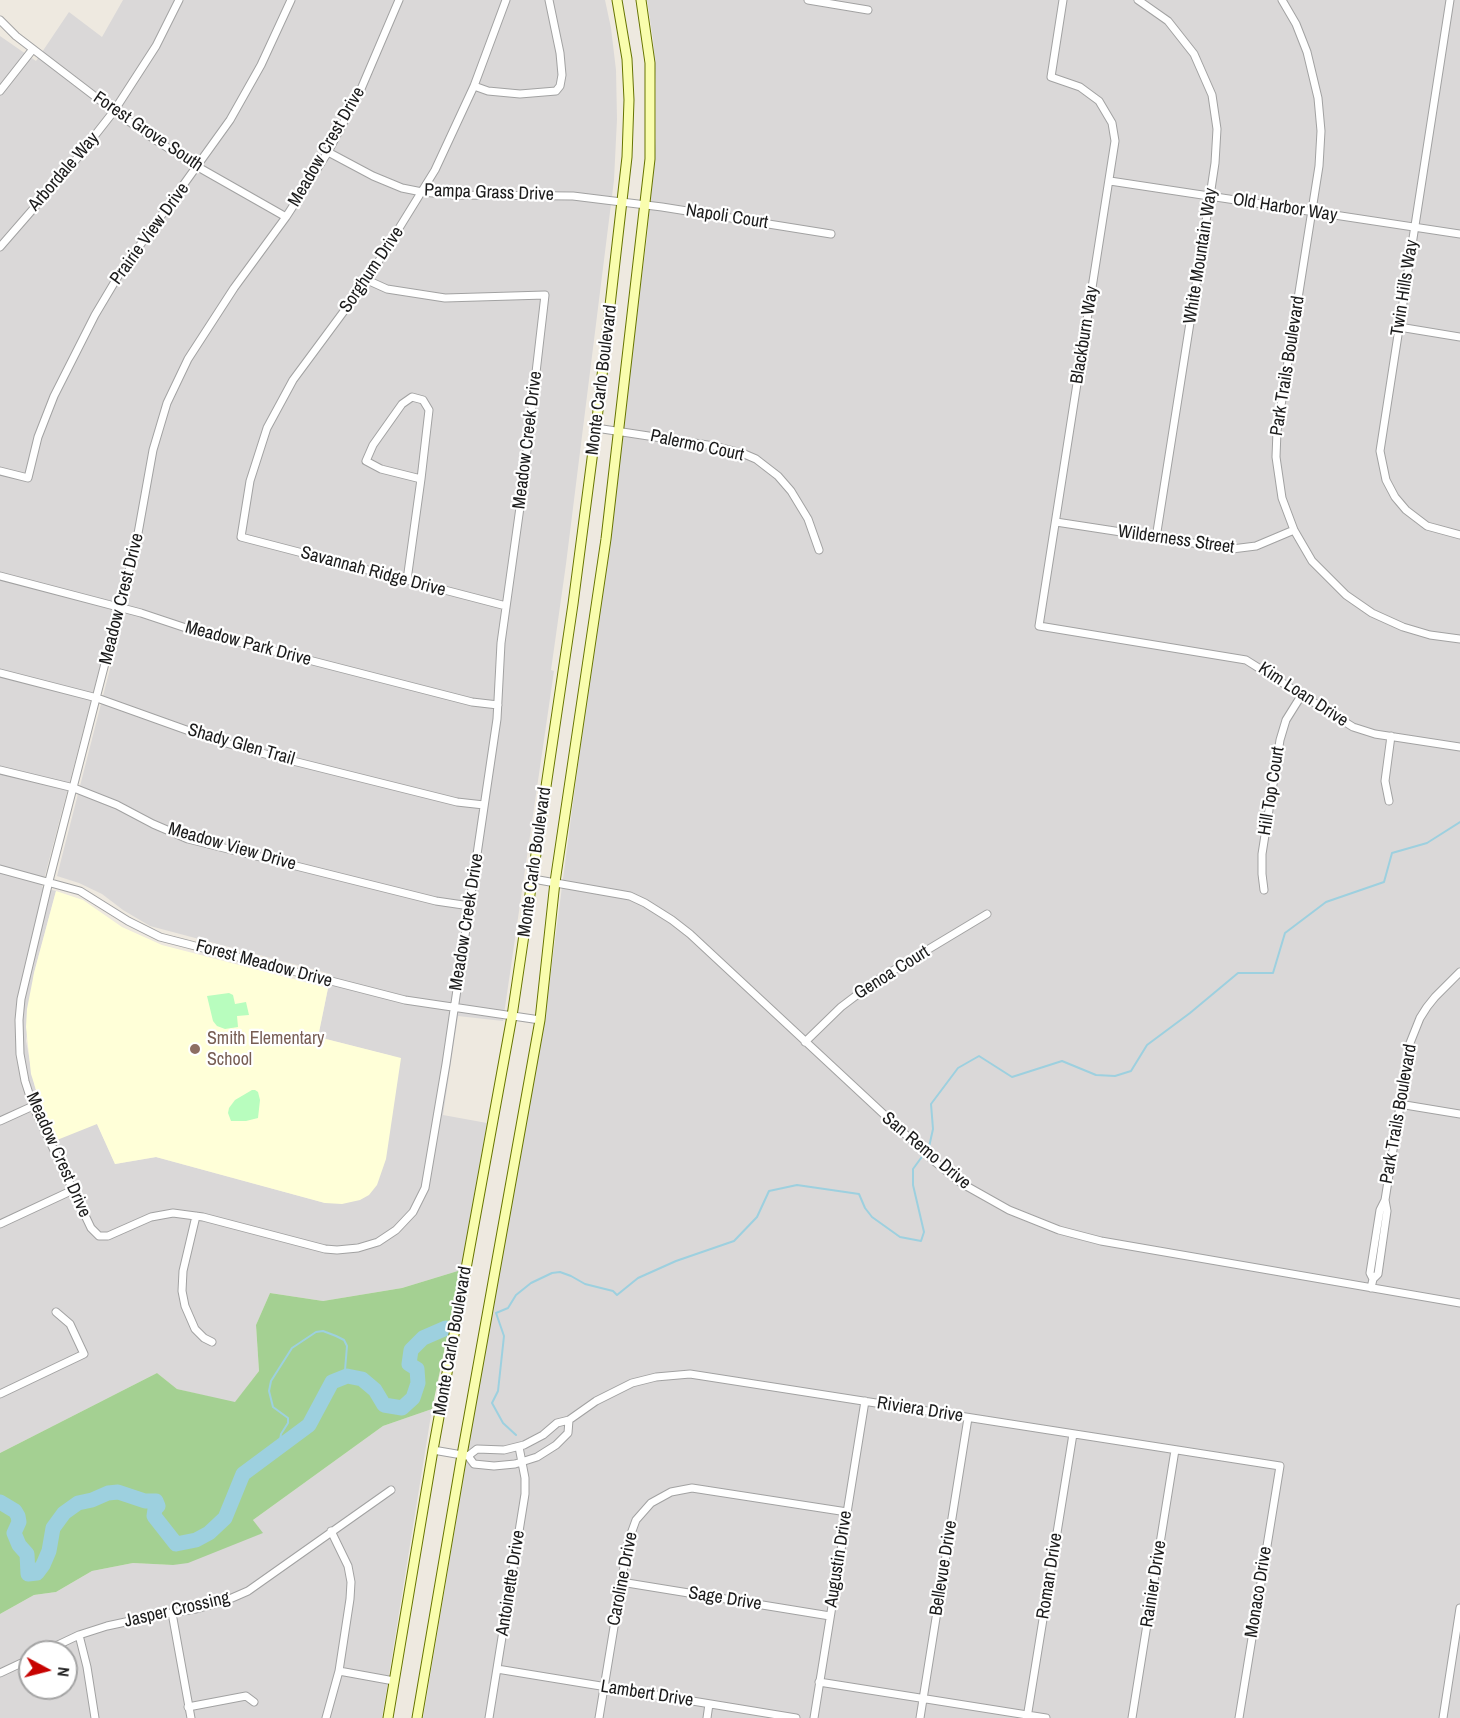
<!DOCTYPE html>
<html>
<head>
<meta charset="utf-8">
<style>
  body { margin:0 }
  #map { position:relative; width:1460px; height:1718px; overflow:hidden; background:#eee9e0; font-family:"Archivo Narrow",sans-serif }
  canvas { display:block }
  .north { position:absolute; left:18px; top:1640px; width:60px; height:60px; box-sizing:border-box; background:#fff; border:2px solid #a4a4a4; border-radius:50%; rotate:97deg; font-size:16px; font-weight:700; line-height:24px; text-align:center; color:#1b1b1b }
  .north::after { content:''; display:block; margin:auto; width:21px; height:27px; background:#c70200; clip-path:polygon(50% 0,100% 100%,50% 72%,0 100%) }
</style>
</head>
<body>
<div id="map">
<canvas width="1460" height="1718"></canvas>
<div class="north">N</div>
</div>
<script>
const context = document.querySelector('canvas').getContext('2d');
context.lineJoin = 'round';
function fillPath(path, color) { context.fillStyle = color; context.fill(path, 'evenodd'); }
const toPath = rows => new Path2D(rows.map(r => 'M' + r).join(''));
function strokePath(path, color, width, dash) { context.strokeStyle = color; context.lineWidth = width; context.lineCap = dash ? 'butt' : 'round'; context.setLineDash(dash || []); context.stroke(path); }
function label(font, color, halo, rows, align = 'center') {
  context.font = font + ' "Archivo Narrow",sans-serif'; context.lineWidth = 4.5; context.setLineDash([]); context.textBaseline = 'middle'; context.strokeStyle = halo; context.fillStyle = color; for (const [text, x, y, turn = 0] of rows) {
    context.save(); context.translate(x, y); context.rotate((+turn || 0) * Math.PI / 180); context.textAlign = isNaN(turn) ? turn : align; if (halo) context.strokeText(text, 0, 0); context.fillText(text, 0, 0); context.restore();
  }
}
const residential = toPath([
  [123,0,605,0,611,28,616,70,617,119,614,180,566,564,551,670,554,671,503,1021,458,1016,443,1115,487,1123,461,1270,402,1288,323,1301,270,1293,256,1325,259,1371,235,1403,177,1389,157,1373,0,1453,0,36,36,61,69,12,102,37],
  [128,560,137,563,57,876,79,883,102,894,123,910,150,926,331,974,318,1037,392,1056,325,1203,156,1157,115,1164,97,1124,40,1102,35,1088,26,1041,34,973,56,891,42,887],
  [647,0,1460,0,1460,1718,423,1718,471,1432,544,1024,647,237,656,138,656,83,653,39],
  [432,1409,382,1718,0,1718,0,1614,34,1595,56,1592,92,1571,133,1563,173,1565,262,1533,253,1520,383,1426],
  [30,1652,66,1652,66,1688,30,1688]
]);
const education = toPath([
  [56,891,83,900,122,927,162,945,328,988,318,1037,401,1058,386,1159,377,1185,369,1195,360,1200,342,1204,325,1203,156,1157,115,1164,97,1124,57,1140,40,1102,31,1074,26,1027,27,1009,34,973]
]);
const forest = toPath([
  [461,1270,432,1409,383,1426,253,1520,263,1533,188,1563,173,1565,133,1563,92,1571,56,1592,34,1595,0,1614,0,1453,157,1373,177,1389,235,1402,259,1371,256,1325,270,1293,323,1301,402,1288]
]);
const park = toPath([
  [229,993,233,995,235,1004,246,1002,249,1015,237,1016,238,1027,225,1029,217,1026,213,1021,207,996],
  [252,1090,255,1090,258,1092,260,1100,258,1118,246,1121,231,1121,228,1113,229,1108,235,1100]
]);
const stream = toPath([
  [516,1435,503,1423,492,1403,498,1391,504,1336,496,1313,508,1308,516,1295,531,1283,552,1273,560,1272,571,1276,585,1284,613,1291,617,1295,638,1278,676,1261,734,1241,757,1217,769,1191,797,1185,859,1194,865,1208,872,1217,900,1237,921,1241,924,1232,913,1185,913,1169,929,1147,933,1129,931,1104,958,1068,979,1056,1012,1077,1062,1061,1096,1075,1115,1076,1131,1071,1147,1045,1190,1013,1238,973,1273,973,1285,933,1326,902,1384,882,1392,853,1427,843,1460,822],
  [279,1448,281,1434,288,1423,288,1418,273,1407,269,1391,271,1381,292,1348,316,1332,323,1331,336,1336,344,1340,347,1346,345,1370,347,1376]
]);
const river = toPath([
  [0,1502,15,1511,18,1516,19,1522,14,1533,19,1545,27,1554,28,1574,37,1573,43,1565,49,1551,53,1528,64,1513,78,1503,92,1500,108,1493,118,1492,145,1501,156,1501,158,1506,155,1509,154,1516,176,1544,196,1540,209,1533,225,1518,243,1474,309,1425,332,1382,347,1376,362,1379,375,1390,384,1405,402,1408,413,1398,418,1383,417,1369,409,1364,411,1350,423,1338,446,1328]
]);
const minor = toPath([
  [808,0,868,10],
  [1063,0,1051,77,1080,87,1099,101,1112,123,1115,141,1039,626,1246,660,1353,727,1375,734,1460,747],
  [1138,0,1168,21,1194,54,1212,95,1217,129,1215,163,1210,196,1156,538],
  [1282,0,1296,24,1307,52,1318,98,1321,131,1319,166,1277,431,1276,457,1282,498,1294,530,1312,561,1346,595,1372,613,1403,627,1430,635,1460,639],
  [1450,0,1380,451,1386,480,1395,497,1406,510,1427,526,1460,535],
  [0,20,16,36,114,111,157,141,198,167,286,217],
  [474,86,488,91,520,94,556,91,560,86,562,75,560,53,549,0],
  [0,91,33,49],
  [328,152,373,176,402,188,422,192,455,195,573,196,662,207,831,234],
  [1110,181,1460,234],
  [0,247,74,162,114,111,156,46,179,0],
  [367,280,387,289,445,298,545,295,522,493,501,643,497,719,446,1064,425,1188,413,1212,396,1230,378,1242,358,1248,337,1250,325,1249,203,1217,173,1213,151,1217,108,1236,99,1236,91,1228,33,1106,25,1081,20,1054,19,1020,21,999,49,881,137,539,153,450,167,403,188,359,234,288,286,217,328,152,361,89,399,0],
  [1399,327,1460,337],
  [596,428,714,446,742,453,756,459,778,476,791,491,808,519,819,550],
  [0,471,28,478,38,437,54,396,95,315,120,273,230,120,261,65,291,0],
  [1056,522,1232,549,1256,546,1294,530],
  [0,576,141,613,192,630,472,702,498,705],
  [407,580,421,479,429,410,423,400,412,397,402,404,373,445,366,461,381,469,421,479],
  [506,606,241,537,250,481,267,428,293,380,367,280,435,170,474,86,506,0],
  [0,673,97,698,206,737,253,751,457,802,484,805],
  [0,770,74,788,117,805,153,824,188,839,436,901,470,906],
  [1389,801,1385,781,1391,736],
  [0,869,80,891,128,921,160,937,405,1000,540,1020],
  [533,879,630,896,645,903,672,920,690,934,934,1161,961,1183,1009,1210,1059,1230,1101,1241,1460,1303],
  [1264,890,1262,874,1262,854,1280,740,1286,720,1301,696],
  [805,1042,841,1007,874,982,987,914],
  [1399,1104,1460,1114],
  [0,1121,33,1106],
  [196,1216,183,1271,182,1291,185,1306,195,1329,204,1338,212,1342],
  [0,1224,73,1190],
  [1373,1279,1378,1274,1387,1211,1385,1200],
  [1371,1288,1373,1279,1370,1273,1380,1210,1385,1200,1410,1043,1420,1018,1427,1007,1435,997,1460,972],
  [0,1394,84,1354,70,1324,56,1312],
  [433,1450,468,1456,474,1464,494,1466,515,1464,537,1457,556,1445,568,1433,569,1420],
  [468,1456,477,1449,504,1450,524,1445,543,1435,557,1423,569,1420,596,1401,632,1383,656,1377,690,1374,1280,1466,1239,1718],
  [621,1582,830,1616],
  [172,1613,191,1718],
  [79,1635,87,1667,95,1718],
  [43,1652,79,1635,107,1626,158,1615,196,1609,225,1601,248,1591,391,1490],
  [497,1669,796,1718],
  [339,1671,394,1681],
  [0,1673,30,1659],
  [819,1682,1046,1718],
  [188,1707,246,1696,254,1702],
  [326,1718,339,1671,350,1599,351,1582,348,1566,331,1531],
  [489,1718,525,1494,525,1478,519,1447],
  [599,1718,628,1542,636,1520,651,1503,671,1492,692,1488,847,1512],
  [707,1718,709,1704],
  [814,1718,865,1401],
  [920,1718,968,1418],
  [1027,1718,1073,1434],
  [1132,1718,1175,1450],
  [1443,1718,1460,1608]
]);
const secondary = toPath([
  [388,1718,433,1450,512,1016,573,604,596,428,627,157,629,100,627,59,617,0],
  [417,1718,462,1455,540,1020,555,882,606,539,650,159,650,63,641,0]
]);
const markers = [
  [195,1049,6,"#8d6e63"]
];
const streetNames = [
  ["Forest Grove South",148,132,34],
  ["Meadow Crest Drive",327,147,-60],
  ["Arbordale Way",64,172,-49],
  ["Pampa Grass Drive",489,193,2],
  ["Old Harbor Way",1285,208,9],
  ["Napoli Court",727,217,9],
  ["Prairie View Drive",150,234,-54],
  ["White Mountain Way",1201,256,-81],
  ["Sorghum Drive",372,270,-56],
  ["Twin Hills Way",1405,288,-81],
  ["Blackburn Way",1085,335,-81],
  ["Park Trails Boulevard",1288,366,-81],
  ["Monte Carlo Boulevard",602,380,-83],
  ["Meadow Creek Drive",528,440,-83],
  ["Palermo Court",697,446,12],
  ["Wilderness Street",1176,540,8],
  ["Savannah Ridge Drive",373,572,15],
  ["Meadow Crest Drive",122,599,-76],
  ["Meadow Park Drive",248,644,15],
  ["Kim Loan Drive",1303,695,33],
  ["Shady Glen Trail",241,745,16],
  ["Hill Top Court",1272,791,-81],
  ["Meadow View Drive",232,847,16],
  ["Monte Carlo Boulevard",535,862,-82],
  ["Meadow Creek Drive",467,922,-81],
  ["Forest Meadow Drive",264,964,15],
  ["Genoa Court",892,973,-32],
  ["Park Trails Boulevard",1399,1114,-80],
  ["San Remo Drive",926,1151,40],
  ["Meadow Crest Drive",58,1155,66],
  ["Monte Carlo Boulevard",453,1341,-80],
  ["Riviera Drive",920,1410,9],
  ["Augustin Drive",839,1559,-81],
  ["Bellevue Drive",944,1568,-81],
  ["Roman Drive",1050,1576,-81],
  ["Caroline Drive",623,1579,-79],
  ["Antoinette Drive",511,1583,-81],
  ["Rainier Drive",1154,1584,-81],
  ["Monaco Drive",1259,1592,-81],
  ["Sage Drive",725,1599,9],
  ["Jasper Crossing",177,1610,-13],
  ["Lambert Drive",647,1694,9]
];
const educationNames = [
  ["Smith Elementary",207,1039],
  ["School",207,1060]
];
fillPath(residential, '#dad8d8');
fillPath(education, '#ffffd8');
fillPath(forest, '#a4d092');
fillPath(park, '#b8fdbe');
strokePath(stream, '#9dd0df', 2);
strokePath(river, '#9dd0df', 15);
strokePath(minor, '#a2a2a2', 9);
strokePath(secondary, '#677500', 11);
strokePath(minor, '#fff', 7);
strokePath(secondary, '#f9fdae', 9);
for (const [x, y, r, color] of markers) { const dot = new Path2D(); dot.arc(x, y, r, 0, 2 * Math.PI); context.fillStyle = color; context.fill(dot); strokePath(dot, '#fff', 2); }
label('18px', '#1b1b1b', '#fff', streetNames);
label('18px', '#785e54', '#fff', educationNames, 'left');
</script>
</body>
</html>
